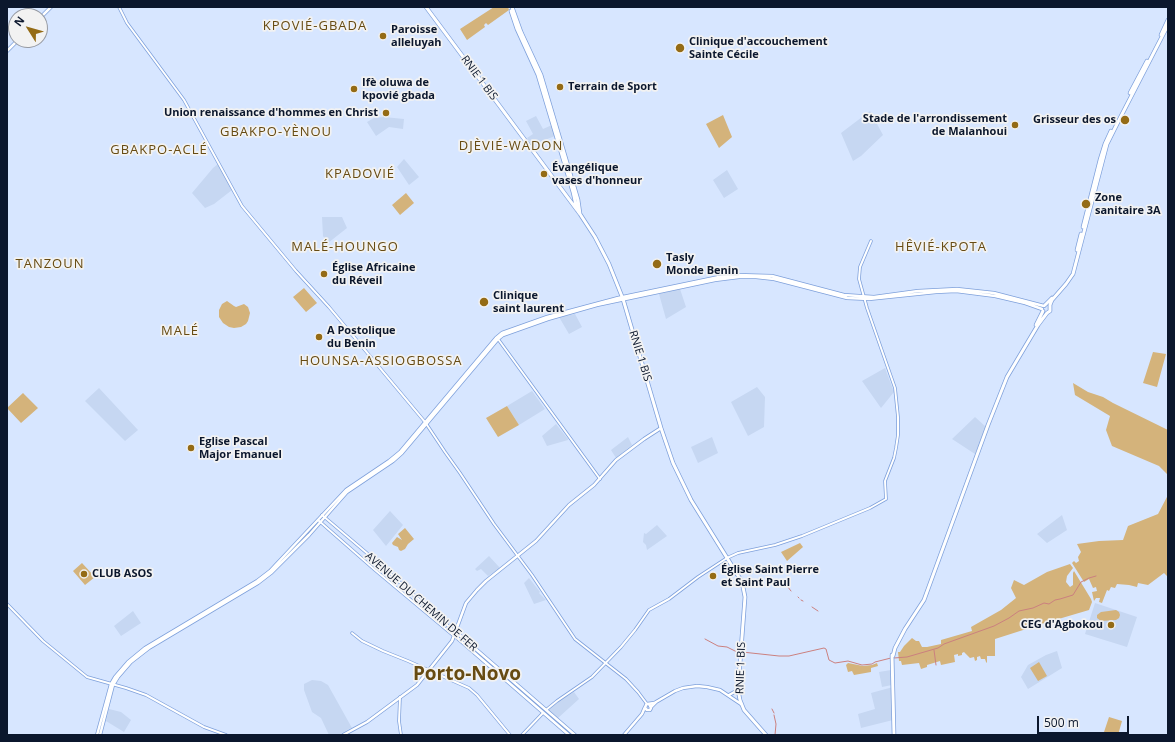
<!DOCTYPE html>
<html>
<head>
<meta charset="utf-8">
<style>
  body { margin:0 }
  #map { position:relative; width:1175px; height:742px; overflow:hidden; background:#d7e6ff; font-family:"Open Sans",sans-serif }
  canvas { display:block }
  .frame { position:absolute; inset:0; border:8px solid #0b172d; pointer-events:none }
  .north { position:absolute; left:8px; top:8px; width:40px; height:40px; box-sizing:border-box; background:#f2f2f2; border:1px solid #969aa3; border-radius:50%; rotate:307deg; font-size:11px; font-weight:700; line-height:16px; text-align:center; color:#0b172d }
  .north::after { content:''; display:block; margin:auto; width:14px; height:18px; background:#946b15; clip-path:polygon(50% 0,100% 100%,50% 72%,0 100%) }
  .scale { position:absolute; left:1037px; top:716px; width:92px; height:18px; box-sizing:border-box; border:2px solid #0b172d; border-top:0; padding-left:5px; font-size:12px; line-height:14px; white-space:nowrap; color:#0b172d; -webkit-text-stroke:3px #f2f2f2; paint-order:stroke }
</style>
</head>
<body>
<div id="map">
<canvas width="1175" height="742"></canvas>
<div class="frame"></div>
<div class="north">N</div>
<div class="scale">500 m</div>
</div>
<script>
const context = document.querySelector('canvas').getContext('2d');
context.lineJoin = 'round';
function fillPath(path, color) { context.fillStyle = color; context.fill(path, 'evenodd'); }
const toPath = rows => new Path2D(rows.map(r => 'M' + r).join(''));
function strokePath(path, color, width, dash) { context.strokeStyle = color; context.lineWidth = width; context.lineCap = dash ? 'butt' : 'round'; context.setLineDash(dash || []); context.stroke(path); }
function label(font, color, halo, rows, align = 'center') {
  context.font = font + ' "Open Sans",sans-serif'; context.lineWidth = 3.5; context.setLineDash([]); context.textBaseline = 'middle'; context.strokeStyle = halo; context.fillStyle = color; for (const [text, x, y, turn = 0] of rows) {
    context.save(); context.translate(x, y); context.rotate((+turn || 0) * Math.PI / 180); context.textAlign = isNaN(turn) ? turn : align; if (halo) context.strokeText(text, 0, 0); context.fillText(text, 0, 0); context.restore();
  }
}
const built = toPath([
  [870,111,883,135,861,156,853,161,841,133],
  [536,116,543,129,552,125,555,136,532,145,527,138,533,134,526,121],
  [384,117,404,119,403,129,389,127,376,136,367,122,374,118],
  [404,159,419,177,409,185,397,167],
  [218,164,232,190,214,204,205,208,192,193,213,168],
  [727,170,738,189,724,198,713,180],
  [322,217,342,217,347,228,328,243,323,236],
  [680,289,686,307,666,319,659,294],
  [575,314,582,327,569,334,559,317],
  [885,368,894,392,881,408,862,381],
  [757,387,765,397,764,427,748,436,731,402],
  [99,388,138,430,125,441,85,401],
  [532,391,545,409,519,425,507,406],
  [975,417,986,427,975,454,952,439],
  [556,424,568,439,568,440,547,446,542,436],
  [628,437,632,445,616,458,611,450],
  [712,437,718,453,698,463,691,447],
  [390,511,403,525,386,546,373,530],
  [1062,515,1067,530,1047,543,1037,534],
  [657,525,667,536,647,550,646,545,643,542,644,533,646,534],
  [489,556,500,568,488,576,481,569,477,571,475,569],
  [529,578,540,592,539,593,546,600,534,604,524,583],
  [1095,603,1137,617,1127,647,1085,634],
  [133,611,141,623,121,636,114,626],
  [1057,651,1062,668,1028,689,1021,677,1028,665,1046,655],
  [891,670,892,685,882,687,879,672],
  [312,680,321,681,328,685,352,728,351,728,338,735,329,735,321,718,312,712,304,690,304,684],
  [893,687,893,720,861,728,858,714,875,709,871,693],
  [574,692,579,699,558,718,548,710,562,699],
  [109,709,121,712,131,720,124,732,106,721]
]);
const green = toPath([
  [494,7,508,7,509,10,488,25,486,23,484,25,485,27,467,40,460,29],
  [723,115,732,137,719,148,706,124],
  [406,193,414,203,400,215,392,205],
  [304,288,317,303,306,312,293,297],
  [227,301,234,306,236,307,244,304,248,307,250,313,248,321,246,324,241,327,234,328,229,327,223,323,219,317,219,310,222,304],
  [1153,352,1166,354,1157,387,1143,383],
  [1073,383,1088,392,1103,397,1113,403,1168,430,1168,475,1159,466,1112,446,1106,430,1110,416,1075,395],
  [23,393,38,408,21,423,7,408],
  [507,406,519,425,498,437,486,418],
  [1168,495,1168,575,1167,576,1164,573,1148,585,1138,583,1137,587,1129,585,1117,584,1115,588,1111,587,1109,591,1107,590,1102,603,1099,602,1100,598,1096,598,1094,601,1092,592,1097,591,1096,587,1093,588,1089,579,1084,582,1072,563,1074,561,1076,563,1079,561,1078,557,1081,552,1077,544,1099,541,1123,540,1128,526,1158,514],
  [405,528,414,539,408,544,405,549,401,551,399,550,398,547,393,545,392,543,397,537,402,540,398,534],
  [800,543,803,547,787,561,781,552],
  [82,563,95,577,85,585,73,571],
  [1070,564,1073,568,1067,576,1066,582,1070,587,1073,585,1073,573,1074,571,1091,599,1092,602,1089,610,1045,623,995,639,995,656,987,656,987,663,986,662,985,659,981,659,980,656,977,657,977,660,975,661,974,657,970,658,964,652,962,653,962,655,958,656,958,654,954,655,955,662,941,665,940,661,927,665,927,667,921,669,919,663,902,665,901,661,899,661,898,652,900,652,904,646,912,638,916,641,919,641,922,647,927,647,941,644,941,640,972,631,971,627,1001,610,1016,598,1011,588,1014,580,1024,585,1047,572],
  [1116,610,1119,612,1120,615,1119,618,1116,620,1101,621,1097,618,1097,615,1101,612],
  [1039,662,1047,676,1038,681,1030,668],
  [848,663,863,666,872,665,877,663,878,666,871,668,871,672,854,675,852,671,848,672,846,665],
  [1109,717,1122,721,1118,735,1112,735,1104,732]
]);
const stream = toPath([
  [784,582,791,591],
  [798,597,799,598],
  [801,600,803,601],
  [812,607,818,611],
  [705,639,718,646,727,647,735,651,739,652],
  [934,650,936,665],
  [742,652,779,656,789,656,824,648,826,649,829,660,835,663,848,661,862,665,872,664,875,662,891,658],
  [894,658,907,657,938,648,944,644,994,626,1009,618,1019,611,1033,608,1044,603,1049,604,1055,600,1060,599,1073,595,1081,582,1089,578,1096,576],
  [772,709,774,713],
  [774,715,776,724,775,735]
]);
const tertiary = toPath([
  [119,7,127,23,184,100,242,206,296,271,329,307,425,422,445,452,460,473,494,524,532,575,575,639,626,679,638,692,647,704],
  [498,339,600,479],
  [322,515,375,560,455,632],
  [318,520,375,570,454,636],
  [7,604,43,641,87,677,126,688,146,695,204,727,226,735],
  [352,633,362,641,383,651,408,661,469,688,477,695,510,735],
  [400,697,399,721,401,735],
  [546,710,557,701,592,677,621,647,635,630,649,610,669,599,698,577,727,558,738,553,775,545,802,536,870,508,886,499,885,481,894,458,896,448,898,435,898,417,895,388,867,308,859,279,860,267,871,241],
  [522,735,543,713]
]);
const secondary = toPath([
  [40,18,51,7],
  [7,51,18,40],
  [456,632,575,735],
  [455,636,569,735],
  [729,695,738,690],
  [649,704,651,708,650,710,647,710,645,708,646,705,647,704,654,703],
  [651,707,656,702,675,691,683,688,697,686,707,687,720,690,741,704],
  [97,735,111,684,115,677,128,662,145,648,257,581,270,571,346,490,389,461,400,452,496,338,502,333,547,317,618,298,719,277,737,275,772,276,844,295,874,297,918,291,957,289,994,293,1044,306],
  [100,735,113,685,118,677,131,662,149,648,258,583,271,573,309,535,347,492,393,461,402,453,498,339,503,335,548,319,597,305,715,280,739,277,756,277,774,279,847,298,869,299,936,292,956,291,995,296,1025,303,1042,309],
  [343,735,367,722,417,685,452,641,466,603,477,590,486,581,536,541,569,505,594,485,616,460,644,439,661,428],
  [624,735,642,714,645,707]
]);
const primary = toPath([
  [426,7,580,214,595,237,609,264,623,299,661,428,673,463,691,500,742,582,745,597,738,690,740,700,744,710,766,735],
  [512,7,521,32,541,75,578,200,580,214],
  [511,11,517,29,538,75,573,192,577,210],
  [1161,35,1168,20],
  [1130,93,1147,61],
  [1083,227,1100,160,1105,144,1111,131],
  [1077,250,1081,234],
  [1045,305,1052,298],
  [1036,325,1043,311],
  [892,655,894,735],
  [893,656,895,648,905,629,924,600,988,425,1007,377,1038,325,1047,313,1050,311,1050,305,1052,300,1066,284,1073,274,1107,144,1117,124,1168,25]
]);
const markers = [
  [383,36,4,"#946b15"],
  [680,48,5,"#946b15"],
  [560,87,4,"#946b15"],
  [354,89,4,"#946b15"],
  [386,113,4,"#946b15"],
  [1125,120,5,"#946b15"],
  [1015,125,4,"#946b15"],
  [544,174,4,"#946b15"],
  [1086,204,5,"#946b15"],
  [657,264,5,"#946b15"],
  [324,274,4,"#946b15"],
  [484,302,5,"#946b15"],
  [319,337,4,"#946b15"],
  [191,448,4,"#946b15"],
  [84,574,4,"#946b15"],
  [713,576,4,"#946b15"],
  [1111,625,4,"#946b15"]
];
const poiNames = [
  ["Paroisse",391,30],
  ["alleluyah",391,43],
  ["Clinique d'accouchement",689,42],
  ["Sainte Cécile",689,55],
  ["Ifè oluwa de",362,83],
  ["kpovié gbada",362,96],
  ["Terrain de Sport",568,87],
  ["Union renaissance d'hommes en Christ",378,113,"right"],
  ["Stade de l'arrondissement",1007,119,"right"],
  ["de Malanhoui",1007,132,"right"],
  ["Grisseur des os",1116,120,"right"],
  ["Évangélique",552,168],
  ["vases d'honneur",552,181],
  ["Zone",1095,198],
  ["sanitaire 3A",1095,211],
  ["Tasly",666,258],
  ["Monde Benin",666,271],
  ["Église Africaine",332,268],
  ["du Réveil",332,281],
  ["Clinique",493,296],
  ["saint laurent",493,309],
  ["A Postolique",327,331],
  ["du Benin",327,344],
  ["Eglise Pascal",199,442],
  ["Major Emanuel",199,455],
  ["Église Saint Pierre",721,570],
  ["et Saint Paul",721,583],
  ["CLUB ASOS",92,574],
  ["CEG d'Agbokou",1103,625,"right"]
];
const streetNames = [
  ["RNIE 1 BIS",479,78,53],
  ["RNIE 1 BIS",640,356,73],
  ["AVENUE DU CHEMIN DE FER",421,602,41],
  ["RNIE 1 BIS",741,668,-88]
];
const quarterNames = [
  ["KPOVIÉ-GBADA",315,26],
  ["GBAKPO-YÈNOU",276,132],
  ["DJÈVIÉ-WADON",511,146],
  ["GBAKPO-ACLÉ",159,150],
  ["KPADOVIÉ",360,174],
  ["MALÉ-HOUNGO",345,247],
  ["HÊVIÉ-KPOTA",941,247],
  ["TANZOUN",50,264],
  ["MALÉ",180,331],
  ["HOUNSA-ASSIOGBOSSA",381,361]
];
const townNames = [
  ["Porto-Novo",467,675]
];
fillPath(built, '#c6d7f2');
fillPath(green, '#d4b37b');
strokePath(stream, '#cb807f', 1);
strokePath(tertiary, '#7ea0db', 3.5);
strokePath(secondary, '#7ea0db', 4);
strokePath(primary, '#7ea0db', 4.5);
strokePath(tertiary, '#fff', 2);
strokePath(secondary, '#fff', 2.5);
strokePath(primary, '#fff', 3);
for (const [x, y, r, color] of markers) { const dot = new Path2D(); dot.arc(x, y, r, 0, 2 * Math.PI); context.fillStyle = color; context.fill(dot); strokePath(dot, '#f2f2f2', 1.5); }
label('bold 11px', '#0b172d', '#f2f2f2', poiNames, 'left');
label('11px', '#0b172d', '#f2f2f2', streetNames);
context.letterSpacing = '1px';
label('13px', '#674b12', '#f2f2f2', quarterNames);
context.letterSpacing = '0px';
label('bold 19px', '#674b12', '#f2f2f2', townNames);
</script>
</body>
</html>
